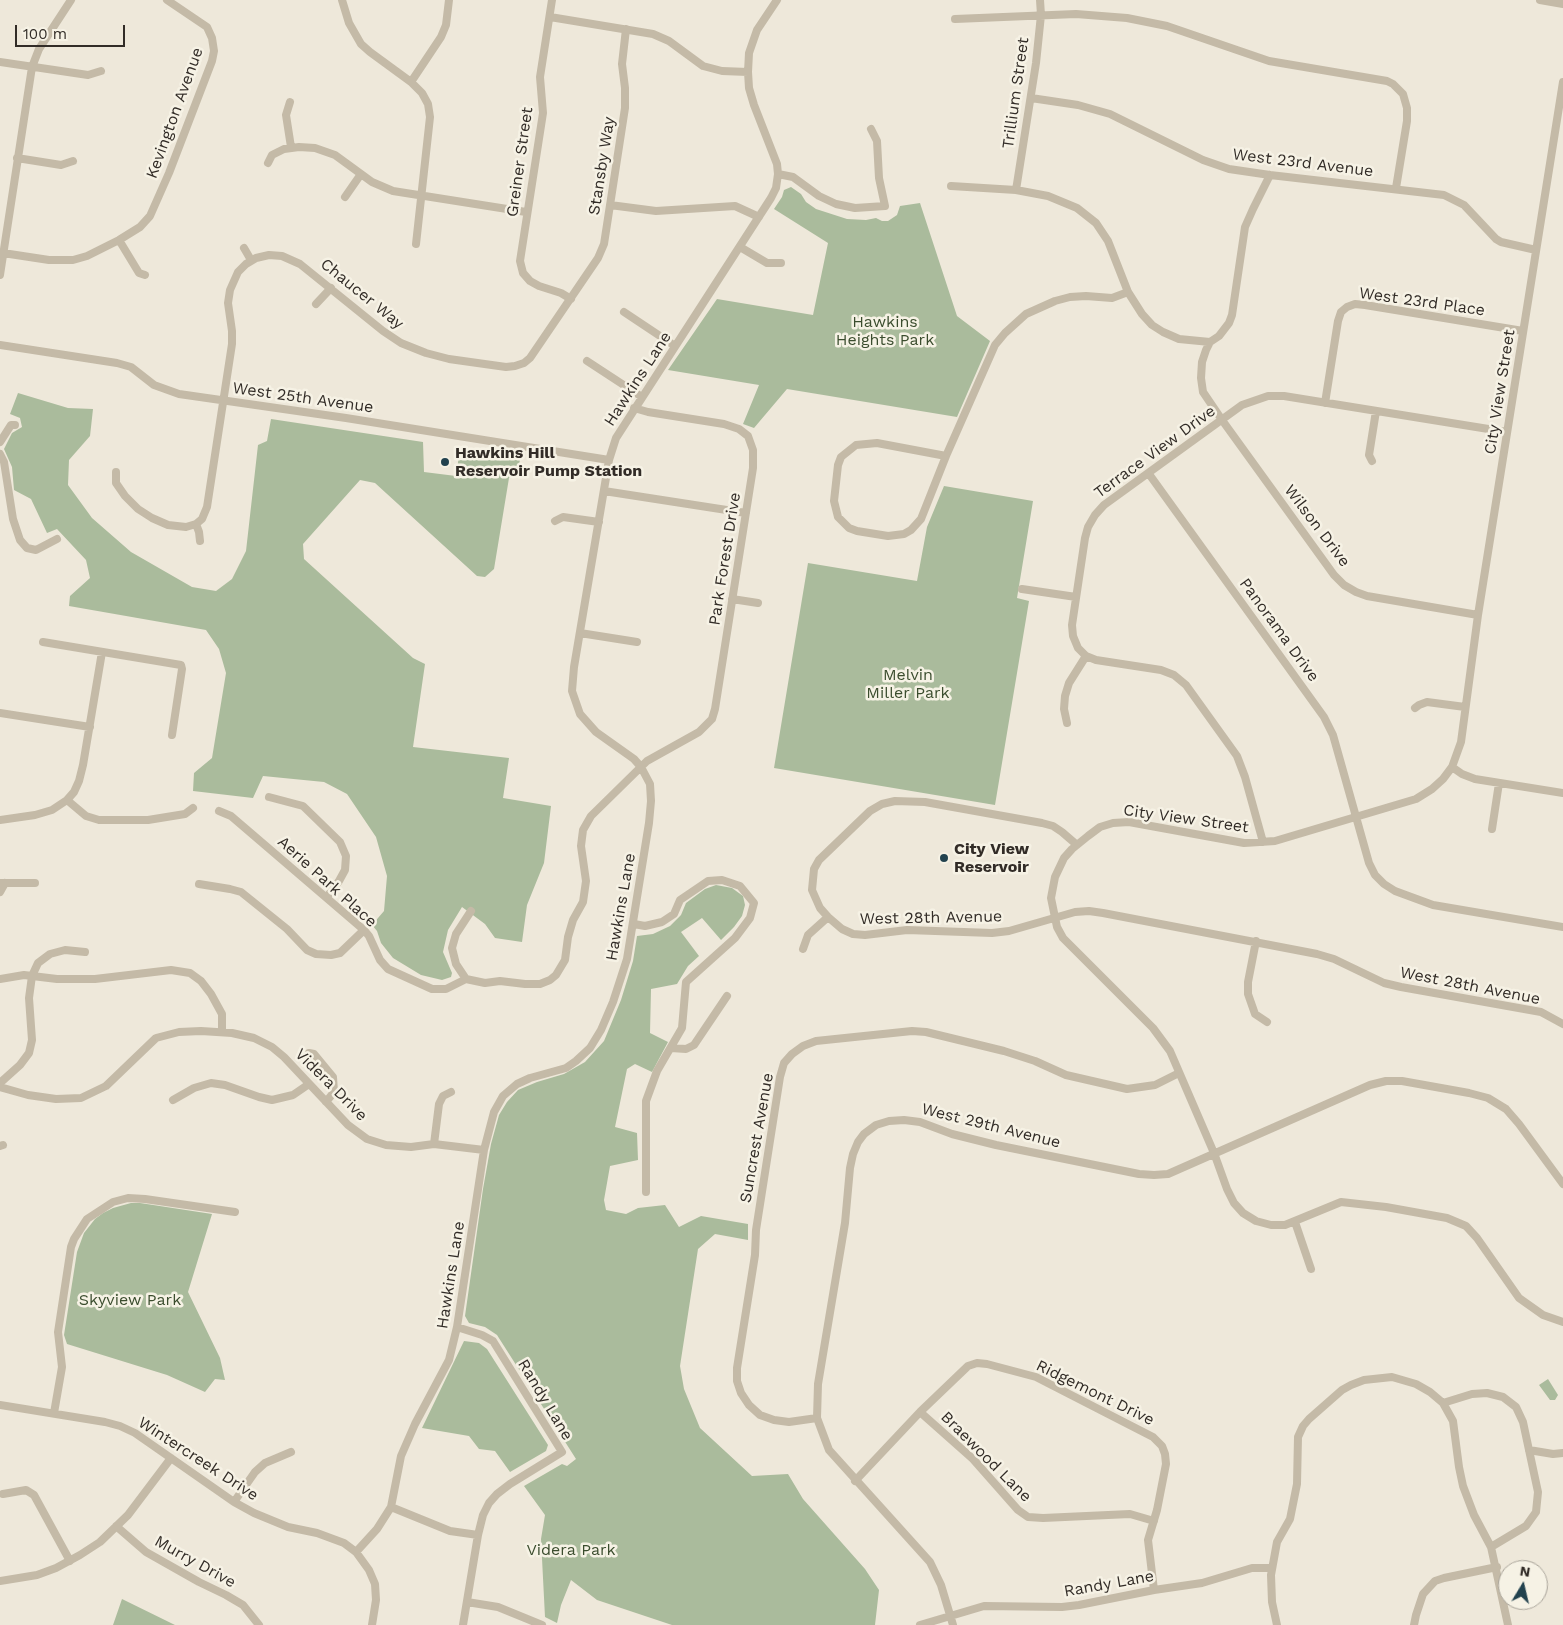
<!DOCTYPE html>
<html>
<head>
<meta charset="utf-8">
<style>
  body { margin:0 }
  #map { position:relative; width:1563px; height:1625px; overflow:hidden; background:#eee8da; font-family:"Work Sans",sans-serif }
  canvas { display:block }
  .north { position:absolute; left:1498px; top:1560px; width:50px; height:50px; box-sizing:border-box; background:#f6f2e5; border:1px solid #a8a399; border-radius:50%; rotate:9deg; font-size:14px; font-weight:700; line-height:20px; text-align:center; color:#322c27 }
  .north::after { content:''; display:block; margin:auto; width:18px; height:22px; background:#22424e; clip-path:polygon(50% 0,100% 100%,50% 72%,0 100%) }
  .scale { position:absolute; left:15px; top:25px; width:110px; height:22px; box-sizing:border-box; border:2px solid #322c27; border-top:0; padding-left:6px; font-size:15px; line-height:18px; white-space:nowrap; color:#322c27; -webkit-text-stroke:4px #f6f2e5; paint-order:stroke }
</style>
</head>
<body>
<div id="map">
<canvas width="1563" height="1625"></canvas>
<div class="north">N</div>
<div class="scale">100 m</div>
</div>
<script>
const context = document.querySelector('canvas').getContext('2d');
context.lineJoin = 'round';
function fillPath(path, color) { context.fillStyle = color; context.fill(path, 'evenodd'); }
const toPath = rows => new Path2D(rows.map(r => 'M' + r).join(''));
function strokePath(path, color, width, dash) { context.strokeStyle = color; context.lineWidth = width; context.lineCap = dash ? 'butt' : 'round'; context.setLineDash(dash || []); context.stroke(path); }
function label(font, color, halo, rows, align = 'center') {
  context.font = font + ' "Work Sans",sans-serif'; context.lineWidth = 5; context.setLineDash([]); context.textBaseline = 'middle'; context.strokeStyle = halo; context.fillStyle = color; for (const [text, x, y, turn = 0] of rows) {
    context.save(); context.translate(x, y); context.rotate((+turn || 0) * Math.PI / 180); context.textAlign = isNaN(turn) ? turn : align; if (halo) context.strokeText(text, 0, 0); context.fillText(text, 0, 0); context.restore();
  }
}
const green = toPath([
  [791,187,801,194,806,202,816,209,847,219,866,220,876,218,882,221,888,221,897,215,900,206,920,203,957,316,990,341,957,417,787,389,754,428,743,424,759,385,668,370,717,299,813,315,828,243,774,209,782,197,784,190],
  [18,393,68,408,93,409,90,436,69,460,68,485,92,518,131,552,192,587,216,591,232,579,246,551,258,445,267,441,271,419,423,442,424,472,456,476,460,449,520,459,519,466,509,478,494,569,485,577,477,576,375,483,360,480,303,544,304,559,413,658,425,664,413,747,509,758,503,798,551,806,544,863,527,905,522,942,495,938,485,924,462,907,448,930,443,952,452,973,451,977,442,980,421,975,393,958,381,943,377,931,372,925,384,911,387,876,376,837,347,794,324,782,263,776,253,798,193,791,194,773,212,758,226,673,219,649,206,630,69,606,70,596,90,578,86,560,57,529,47,533,31,499,14,490,12,467,4,449,12,433,22,427,20,418,10,414],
  [944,486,1033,501,1017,598,1029,601,995,805,774,768,808,563,917,581,927,527],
  [716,885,732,888,743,896,745,905,742,916,734,927,721,940,702,918,681,932,699,956,688,966,677,984,651,989,650,1033,668,1042,652,1072,635,1064,627,1069,615,1127,637,1133,638,1160,610,1166,604,1200,606,1210,626,1214,638,1208,665,1205,679,1227,701,1216,748,1224,748,1240,715,1234,698,1249,680,1366,684,1389,700,1428,752,1476,788,1474,803,1499,865,1569,879,1590,875,1625,672,1625,597,1600,571,1580,561,1605,557,1623,545,1617,541,1539,545,1515,524,1486,562,1464,567,1466,576,1459,497,1335,485,1327,469,1323,465,1316,483,1189,491,1144,499,1115,507,1102,518,1090,537,1082,564,1074,585,1062,604,1041,621,1000,633,961,637,936,653,934,670,926,681,915,686,903,705,889],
  [131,1203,140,1203,212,1214,188,1292,220,1358,225,1380,215,1379,205,1392,167,1375,67,1344,64,1335,77,1252,84,1233,95,1219,103,1213,113,1208],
  [464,1341,479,1343,487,1349,548,1445,546,1451,510,1472,495,1451,479,1449,469,1436,422,1428],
  [1548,1379,1558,1395,1555,1400,1550,1400,1539,1385],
  [122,1599,175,1625,113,1625]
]);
const minor = toPath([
  [342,0,349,23,361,44,370,52,411,82,441,37,446,25,449,0],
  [552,0,540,77,543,113,520,261,523,273,530,281,539,286,561,293,571,299],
  [1540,0,1563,4],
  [550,17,653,34,669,41,703,66,722,71,748,72],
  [955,19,1076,14,1127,18,1167,26,1269,61,1387,81,1393,84,1403,94,1407,108,1407,121,1396,188],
  [0,62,88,75,101,71],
  [411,82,422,93,428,104,430,117,416,244],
  [1563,82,1478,615,1461,742,1452,767,1443,779,1432,789,1416,799,1275,841,1244,843,1129,822,1113,823,1100,827,1088,836,1072,849,1064,858,1055,877,1051,898,1057,927,1063,938,1153,1028,1170,1051,1214,1153,1227,1189,1234,1203,1243,1213,1256,1221,1271,1225,1285,1225,1341,1202,1386,1207,1447,1218,1466,1226,1477,1238,1519,1298,1543,1315,1563,1322],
  [1031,98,1078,105,1110,114,1203,160,1229,169,1270,175,1444,195,1464,205,1496,239,1501,242,1536,250],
  [290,102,286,115,291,147],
  [17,158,61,165,73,161],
  [268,163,272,155,284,149,299,147,315,148,335,155,372,182,393,191,526,212],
  [778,174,793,177,819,196,836,204,855,208,885,206,879,178,877,141,871,129],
  [1270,175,1253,209,1245,227,1232,315,1229,323,1219,336,1210,342,1206,350,1202,362,1201,378,1203,392,1222,420,1334,575,1344,585,1356,592,1367,596,1478,615],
  [951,186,1016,190,1048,196,1077,208,1096,223,1108,241,1128,292,1142,314,1152,325,1163,332,1179,339,1210,342],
  [1016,190,1036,63,1041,15,1040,0],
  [345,197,361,174],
  [610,205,656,211,735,206,759,217],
  [119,240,139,273,145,275],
  [740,247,767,263,781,263],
  [244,248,251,260],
  [3,253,49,260,73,260,87,256,119,240,140,227,150,216,169,173,212,61,214,51,212,38,207,27,167,0],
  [0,275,32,67,39,49,71,0],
  [316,304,331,288],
  [624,312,675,346],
  [0,345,117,363,131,367,154,385,179,394,346,418,609,460],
  [587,361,642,397],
  [1325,403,1338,321,1341,312,1347,307,1355,304,1365,305,1523,331],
  [0,442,11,425,15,425],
  [0,454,4,462,13,519,20,540,27,548,36,550,57,539],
  [946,456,877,443,856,445,841,457,838,465,834,501,838,517,849,528,857,531,888,536,904,534,911,530,921,519,946,456,995,345,1005,333,1026,314,1055,301,1070,297,1086,296,1112,298,1128,292],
  [1372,461,1369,455,1376,411],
  [116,472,116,483,125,496,138,509,152,518,168,525,186,527,196,524,202,519,207,507,232,344,232,331,228,303,230,290,238,272,246,264,256,258,269,255,282,256,300,264,383,331,401,343,426,353,449,359,506,367,515,366,524,363,530,358,598,258,604,244,625,108,625,88,622,64,626,29],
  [1149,474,1324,717,1333,735,1369,863,1375,875,1384,884,1395,891,1433,905,1563,927],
  [604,491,746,513],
  [555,521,563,517,599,522],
  [196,524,199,532,200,541],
  [1022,589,1076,597],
  [732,599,758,603],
  [580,633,637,642],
  [43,642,181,665,182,669,172,735],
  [1086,656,1078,648,1073,636,1072,625,1085,538,1088,527,1095,515,1104,505,1242,405,1268,396,1284,396,1507,432],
  [1415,708,1419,705,1427,702,1465,707],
  [0,713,90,727],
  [1067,723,1064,709,1065,696,1069,683,1086,656,1096,660,1161,670,1174,675,1186,685,1237,756,1245,777,1263,842],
  [1452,767,1462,774,1475,779,1563,793],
  [269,797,303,806,340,842,346,856,345,870,339,881,327,897],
  [67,800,86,816,99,820,148,820,185,814,193,808],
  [219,811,231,816,364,930,369,936,380,960,388,969,432,989,446,989,466,979],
  [0,820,35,815,52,810,67,800,74,792,79,781,83,765,102,652],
  [1492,829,1499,783],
  [1077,845,1062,832,1053,826,1042,823,925,802,895,801,882,804,870,811,819,860,814,869,812,890,820,908,828,917,842,929,853,934,865,935,907,930,992,933,1009,931,1075,912,1089,911,1103,913,1317,954,1334,959,1384,983,1401,987,1541,1012,1563,1024],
  [0,883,35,883],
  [199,884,230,889,241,892,287,929,307,950,316,954,331,955,340,953,364,930],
  [0,892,5,883],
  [471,911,456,934,452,948,456,964,466,979,485,983,500,981,525,984,540,984,550,980,556,975,565,960,568,937,573,920,583,902,586,881,581,846,583,830,591,816,647,761,699,732,712,719,715,709,753,468,753,450,748,436,739,429,724,424,648,412,634,408],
  [634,924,645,926,662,922,674,914,680,900,708,881,722,880,740,886,754,903,750,918,735,938,686,982,682,1028,657,1071,646,1101,646,1192],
  [1256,941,1248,982,1248,994,1255,1014,1267,1022],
  [803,949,808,935,828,917],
  [0,979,24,975,57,979,95,979,171,970,190,973,201,981,211,994,222,1014,222,1032],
  [671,1048,686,1049,694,1045,727,996],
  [309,1053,314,1054,333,1077,334,1092,326,1102],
  [0,1083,20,1065,29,1053,32,1040,29,998,32,976,38,963,50,954,65,950,85,952],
  [0,1087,28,1095,56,1099,81,1098,106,1086,156,1038,179,1032,201,1031,232,1033,254,1038,272,1047,284,1057,348,1125,367,1139,386,1145,411,1147,434,1144,484,1150],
  [173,1100,194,1088,211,1083,225,1085,259,1097,272,1100,293,1095,309,1084],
  [434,1144,439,1104,443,1096,451,1092],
  [0,1146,3,1145],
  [1295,1222,1311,1269],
  [457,1327,482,1335,493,1341,562,1452,510,1484,497,1494,489,1503,483,1515,478,1535,463,1625],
  [1443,1403,1472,1394,1487,1393,1503,1397,1516,1407,1523,1422,1538,1492,1536,1512,1526,1526,1491,1547],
  [0,1405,105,1422,120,1426,135,1433,234,1502,254,1513,288,1527,317,1533,344,1543,356,1552,369,1570,375,1584,376,1600,372,1625],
  [920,1412,973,1459,1018,1510,1028,1517,1043,1518,1130,1514,1154,1521],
  [54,1413,62,1367,58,1332,71,1247,74,1239,87,1219,113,1202,128,1198,145,1199,235,1212],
  [817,1418,789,1422,774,1420,760,1415,749,1405,741,1393,737,1381,737,1368,755,1255,756,1230,780,1077,784,1063,792,1054,803,1046,816,1041,912,1031,926,1032,1004,1051,1035,1061,1066,1075,1127,1089,1155,1085,1179,1073],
  [1529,1450,1553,1454,1563,1453],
  [855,1481,920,1412,968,1366,977,1363,987,1364,1036,1377,1153,1437,1162,1446,1165,1454,1166,1464,1157,1510,1148,1540,1154,1590],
  [3,1494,26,1490,34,1495,70,1561],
  [234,1502,255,1472,265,1463,291,1452],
  [391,1507,450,1531,478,1535],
  [116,1526,146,1552,199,1582,226,1595,243,1605,259,1625],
  [356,1552,377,1529,391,1507,401,1456,415,1424,449,1360,457,1327,484,1150,494,1112,503,1096,517,1084,530,1078,566,1068,576,1061,590,1048,601,1030,613,1002,627,959,649,823,651,801,650,784,641,767,634,759,596,732,580,714,572,691,574,667,609,460,616,438,771,198,776,188,778,174,777,164,754,105,749,88,748,72,749,53,757,30,777,0],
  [0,1581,37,1575,56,1568,80,1555,100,1542,128,1515,171,1458],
  [467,1602,498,1607,542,1625],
  [920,1625,984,1606,1062,1607,1079,1605,1154,1590,1202,1583,1252,1568,1272,1568],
  [953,1625,941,1585,930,1562,829,1450,817,1418,818,1384,845,1223,850,1168,853,1154,858,1142,864,1134,876,1125,889,1121,904,1120,920,1122,952,1134,996,1145,1139,1174,1154,1175,1168,1174,1370,1085,1386,1081,1402,1081,1469,1093,1488,1098,1506,1109,1519,1124,1563,1184],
  [1277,1625,1272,1602,1271,1575,1277,1542,1290,1519,1297,1484,1298,1437,1303,1426,1309,1419,1342,1390,1351,1385,1364,1380,1392,1377,1416,1384,1430,1392,1443,1403,1453,1421,1459,1467,1463,1486,1474,1515,1491,1547,1508,1625],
  [1414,1625,1416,1615,1423,1594,1435,1581,1444,1578,1497,1567]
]);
const markers = [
  [445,462,5,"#22424e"],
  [944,858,5,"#22424e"]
];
const streetNames = [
  ["Trillium Street",1016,93,-82],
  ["Kevington Avenue",175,113,-70],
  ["Greiner Street",520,162,-82],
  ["West 23rd Avenue",1303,163,7],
  ["Stansby Way",602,166,-81],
  ["Chaucer Way",362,294,39],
  ["West 23rd Place",1422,302,8],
  ["Hawkins Lane",638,379,-57],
  ["City View Street",1500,392,-81],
  ["West 25th Avenue",303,398,8],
  ["Terrace View Drive",1155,452,-36],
  ["Wilson Drive",1317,526,53],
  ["Park Forest Drive",725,559,-81],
  ["Panorama Drive",1279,630,54],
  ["City View Street",1186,819,8],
  ["Aerie Park Place",327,882,42],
  ["Hawkins Lane",621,907,-80],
  ["West 28th Avenue",931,918,-1],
  ["West 28th Avenue",1470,986,11],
  ["Videra Drive",331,1085,45],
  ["West 29th Avenue",991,1126,14],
  ["Suncrest Avenue",757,1138,-80],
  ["Hawkins Lane",451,1275,-81],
  ["Ridgemont Drive",1095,1393,26],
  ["Randy Lane",545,1400,59],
  ["Braewood Lane",986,1457,45],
  ["Wintercreek Drive",198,1459,33],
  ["Murry Drive",195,1562,29],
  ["Randy Lane",1109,1584,-10]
];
const parkNames = [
  ["Hawkins",885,322],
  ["Heights Park",885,340],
  ["Melvin",908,675],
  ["Miller Park",908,693],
  ["Skyview Park",130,1300],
  ["Videra Park",571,1550]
];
const poiNames = [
  ["Hawkins Hill",455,453],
  ["Reservoir Pump Station",455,471],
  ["City View",954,849],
  ["Reservoir",954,867]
];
fillPath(green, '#aabb9c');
strokePath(minor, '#c4baa7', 8);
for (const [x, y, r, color] of markers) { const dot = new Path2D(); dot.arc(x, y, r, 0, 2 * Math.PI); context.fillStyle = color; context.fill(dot); strokePath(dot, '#f6f2e5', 2); }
label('16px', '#322c27', '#f6f2e5', streetNames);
label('16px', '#3b4d2e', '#f6f2e5', parkNames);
label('bold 16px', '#322c27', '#f6f2e5', poiNames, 'left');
</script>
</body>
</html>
